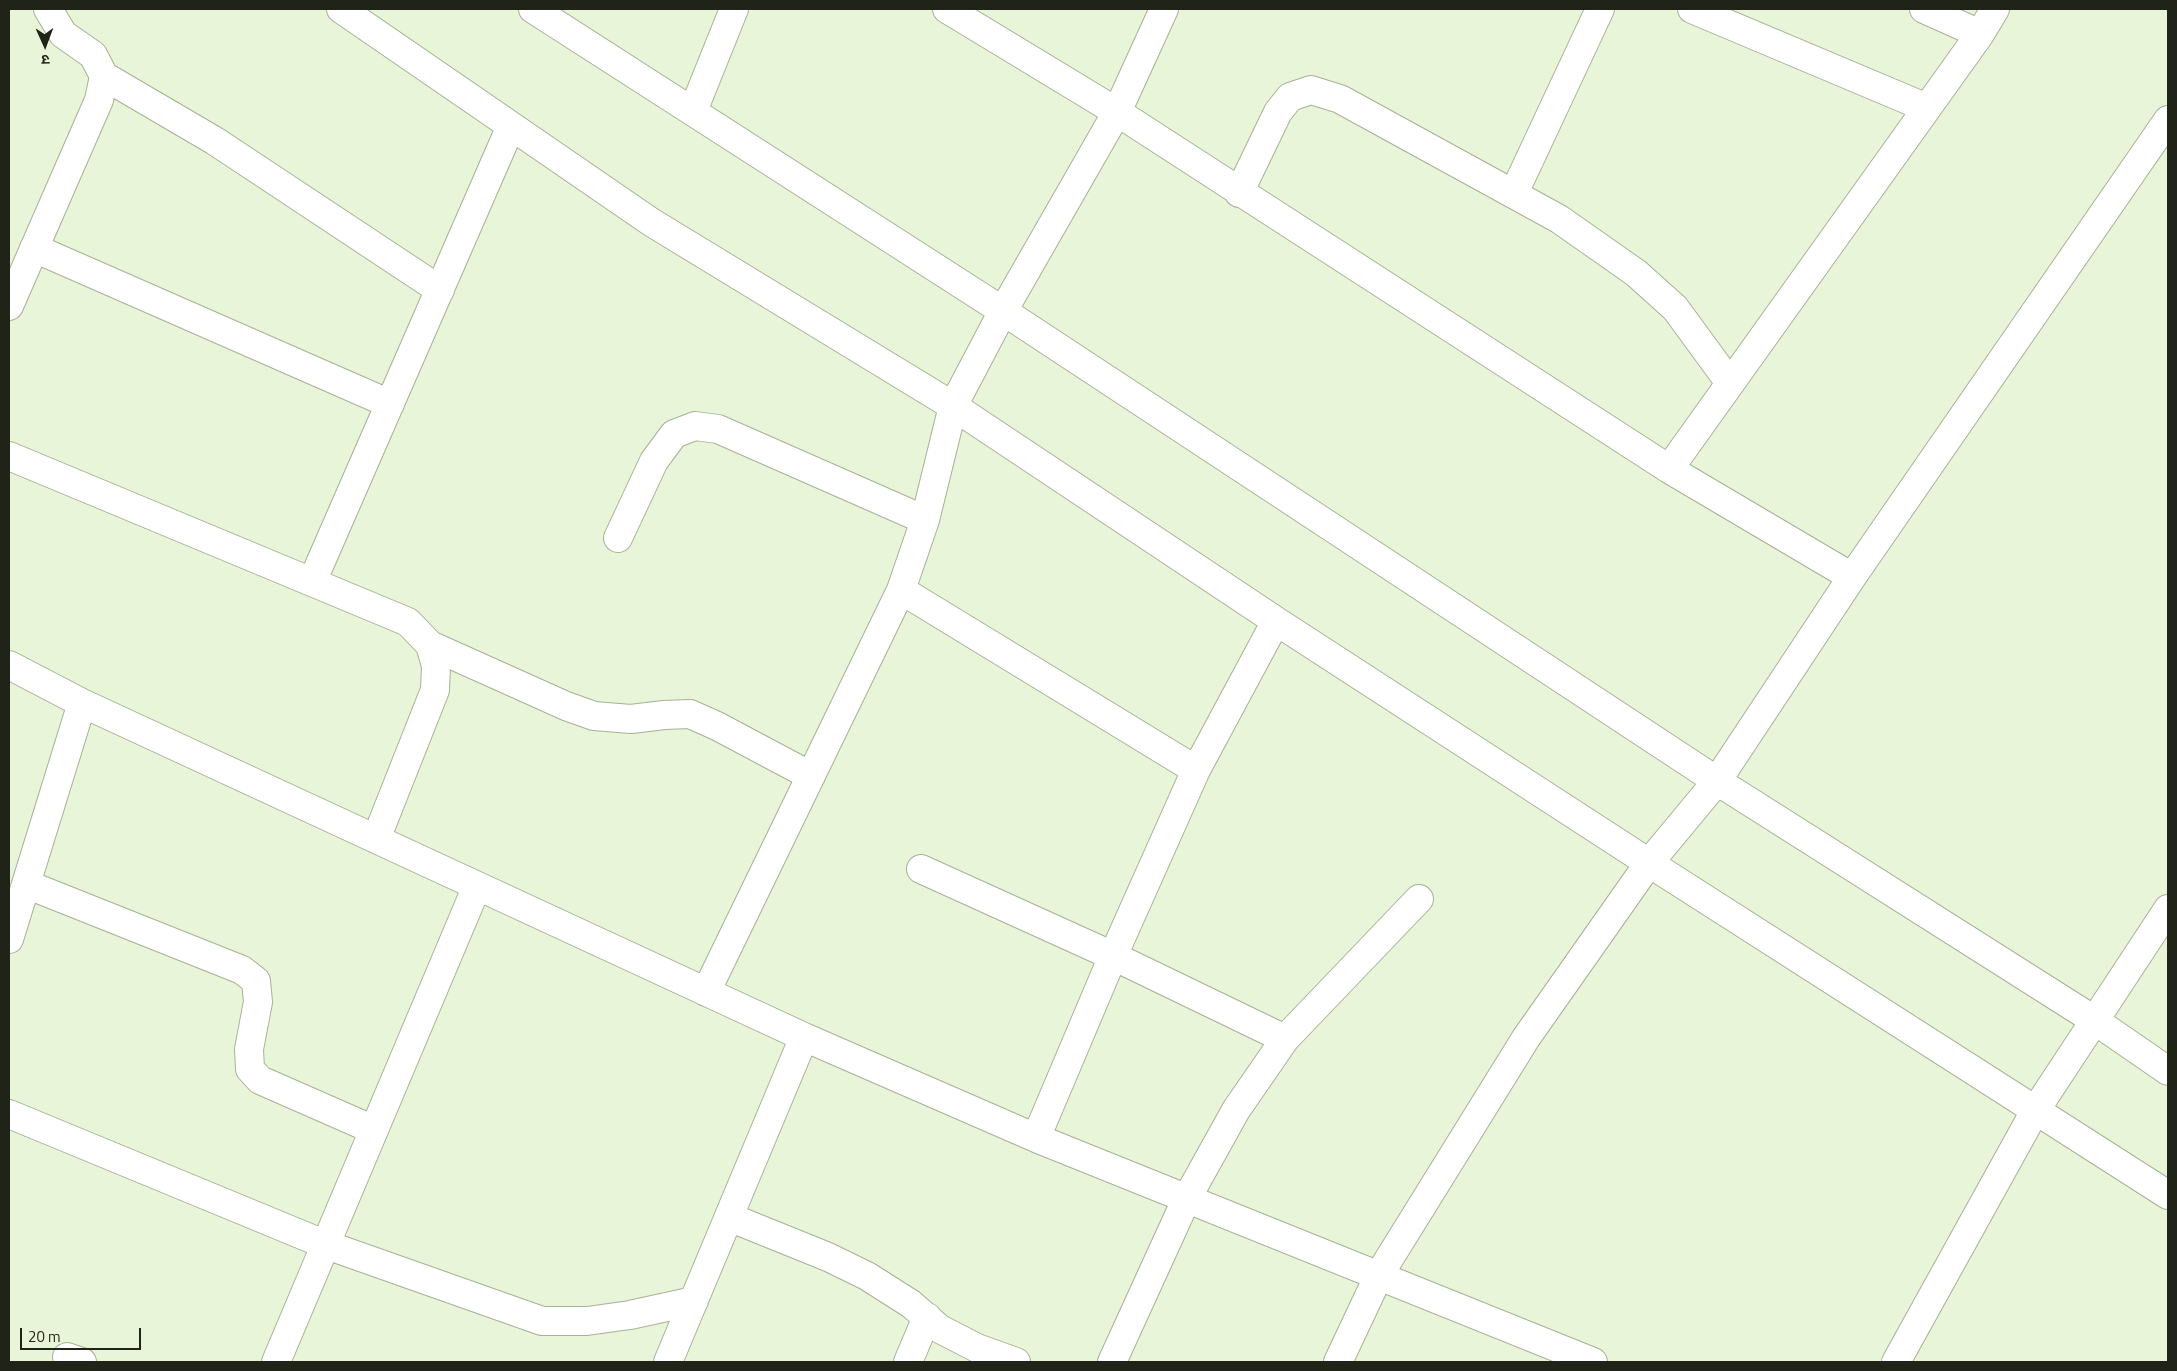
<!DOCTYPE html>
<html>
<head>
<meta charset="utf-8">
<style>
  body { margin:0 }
  #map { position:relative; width:2177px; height:1371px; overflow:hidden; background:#e9f5d8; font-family:"Titillium Web","Noto Sans Devanagari",sans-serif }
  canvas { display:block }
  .frame { position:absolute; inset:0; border:10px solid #1f2318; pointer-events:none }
  .north { position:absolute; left:20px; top:20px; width:50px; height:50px; -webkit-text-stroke:4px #e9f5d8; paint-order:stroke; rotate:178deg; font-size:14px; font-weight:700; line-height:20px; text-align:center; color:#1f2318 }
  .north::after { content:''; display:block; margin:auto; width:18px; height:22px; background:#1f2318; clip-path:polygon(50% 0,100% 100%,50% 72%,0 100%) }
  .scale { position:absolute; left:20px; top:1328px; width:121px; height:22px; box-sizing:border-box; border:2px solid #1f2318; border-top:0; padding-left:6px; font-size:15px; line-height:18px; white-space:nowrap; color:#1f2318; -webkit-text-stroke:4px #e9f5d8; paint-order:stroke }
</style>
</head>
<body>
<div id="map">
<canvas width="2177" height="1371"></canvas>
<div class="frame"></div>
<div class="north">उ</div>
<div class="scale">20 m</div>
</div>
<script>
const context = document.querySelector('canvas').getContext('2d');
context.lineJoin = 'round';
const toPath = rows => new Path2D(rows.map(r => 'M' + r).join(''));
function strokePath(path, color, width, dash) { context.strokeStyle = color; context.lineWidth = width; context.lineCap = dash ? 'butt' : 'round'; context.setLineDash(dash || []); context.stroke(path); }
const minor = toPath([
  [341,9,651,222,953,406,1276,621,1649,863,2168,1195],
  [533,9,1003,311,1717,781,2094,1020,2168,1071],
  [947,9,1117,112,1669,469,1852,577],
  [1692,9,1927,108],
  [1924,9,1980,34],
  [104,76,215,141,440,290],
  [693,111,734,9],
  [1239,193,1278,112,1290,97,1311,90,1340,99,1559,219,1636,273,1675,308,1730,383],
  [1514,193,1600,9],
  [34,248,390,404],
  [9,306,99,100,104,76,93,55,63,34,48,9],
  [9,456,408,622,430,645,436,666,435,690,376,839],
  [1669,469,1980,34,1995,9],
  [618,538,654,461,674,434,695,426,718,429,925,520],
  [312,582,511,126],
  [901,590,1196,770],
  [430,645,566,706,594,716,631,719,664,715,690,714,717,726,811,776],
  [9,665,82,703,804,1037,1036,1138,1593,1362],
  [921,869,1113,956,1285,1039],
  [26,884,242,970,256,981,258,1002,249,1049,250,1069,260,1080,374,1130],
  [9,939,82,703],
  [706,992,901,590,925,520,953,406,1003,311,1117,112,1164,9],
  [9,1114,324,1244,542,1321,587,1321,630,1315,694,1301],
  [1036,1138,1113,956,1196,770,1276,621],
  [729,1217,828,1257,867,1276,911,1304,940,1329,977,1348,1016,1362],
  [67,1357,82,1362],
  [276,1362,477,886],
  [668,1362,804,1037],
  [908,1362,927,1317],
  [1112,1362,1186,1200,1236,1110,1285,1039,1419,899],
  [1338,1362,1379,1275,1526,1038,1649,863,1717,781,1852,577,2168,120],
  [1896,1362,2035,1111,2168,909]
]);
strokePath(minor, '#a6b196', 30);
strokePath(minor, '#fff', 28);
</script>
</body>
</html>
